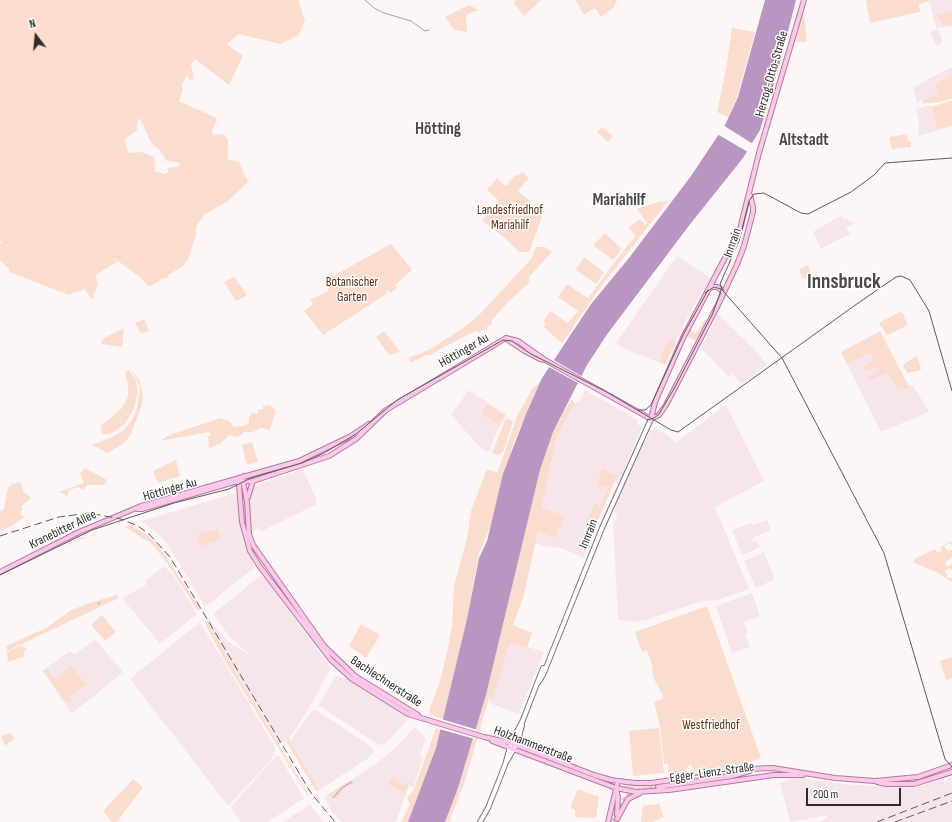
<!DOCTYPE html>
<html>
<head>
<meta charset="utf-8">
<style>
  body { margin:0 }
  #map { position:relative; width:952px; height:822px; overflow:hidden; background:#fdf6f7; font-family:"Sofia Sans Condensed",sans-serif }
  canvas { display:block }
  .north { position:absolute; left:16px; top:16px; width:40px; height:40px; -webkit-text-stroke:3px #fff; paint-order:stroke; rotate:344deg; font-size:11px; font-weight:700; line-height:16px; text-align:center; color:#2e2b2c }
  .north::after { content:''; display:block; margin:auto; width:14px; height:18px; background:#2e2b2c; clip-path:polygon(50% 0,100% 100%,50% 72%,0 100%) }
  .scale { position:absolute; left:806px; top:788px; width:95px; height:18px; box-sizing:border-box; border:2px solid #2e2b2c; border-top:0; padding-left:5px; font-size:12px; line-height:14px; white-space:nowrap; color:#2e2b2c; -webkit-text-stroke:3px #fff; paint-order:stroke }
</style>
</head>
<body>
<div id="map">
<canvas width="952" height="822"></canvas>
<div class="north">N</div>
<div class="scale">200 m</div>
</div>
<script>
const context = document.querySelector('canvas').getContext('2d');
context.lineJoin = 'round';
function fillPath(path, color) { context.fillStyle = color; context.fill(path, 'evenodd'); }
const toPath = rows => new Path2D(rows.map(r => 'M' + r).join(''));
function strokePath(path, color, width, dash) { context.strokeStyle = color; context.lineWidth = width; context.lineCap = dash ? 'butt' : 'round'; context.setLineDash(dash || []); context.stroke(path); }
function label(font, color, halo, rows, align = 'center') {
  context.font = font + ' "Sofia Sans Condensed",sans-serif'; context.lineWidth = 3; context.setLineDash([]); context.textBaseline = 'middle'; context.strokeStyle = halo; context.fillStyle = color; for (const [text, x, y, turn = 0] of rows) {
    context.save(); context.translate(x, y); context.rotate((+turn || 0) * Math.PI / 180); context.textAlign = isNaN(turn) ? turn : align; if (halo) context.strokeText(text, 0, 0); context.fillText(text, 0, 0); context.restore();
  }
}
const built = toPath([
  [929,0,952,0,952,26,936,28],
  [938,29,943,43,936,46,930,32],
  [952,67,952,95,938,92,917,103,913,87],
  [930,105,937,131,918,136,919,122,916,109],
  [842,215,845,220,848,218,850,222,852,221,856,223,846,227,850,234,821,249,813,232],
  [677,256,711,278,689,314,665,365,625,349,616,343],
  [718,314,759,354,767,365,741,384,733,374,729,377,701,348],
  [880,331,909,386,913,385,929,412,881,432,841,352],
  [469,390,506,415,496,433,490,450,487,452,475,442,451,415],
  [585,390,638,420,637,424,642,427,619,482,614,483,583,558,561,548,545,546,535,543,545,509,542,507,557,435,575,404,579,402],
  [726,405,764,481,715,507,749,589,717,600,702,601,646,620,633,622,618,620,613,520,618,518,614,510,641,447,654,427,670,437,675,443],
  [303,469,317,501,315,505,262,531,257,529,242,536,255,567,205,607,168,545,156,532,142,521,229,495],
  [767,520,771,530,752,538,754,542,757,541,760,547,742,555,732,530,751,523,752,525],
  [764,552,775,579,756,588,744,561],
  [164,566,174,576,197,614,160,644,122,598,146,585,145,581],
  [260,576,264,577,331,668,312,703,289,739,279,744,232,666,207,620,209,618,220,633,230,643,250,655,228,635,213,614],
  [752,593,760,616,744,622,748,633,745,634,750,647,732,653,716,606],
  [200,622,275,747,274,755,271,760,228,806,131,680,131,678],
  [95,639,123,672,74,712,70,712,43,671,70,651,74,655],
  [506,640,544,652,518,714,489,703],
  [336,676,348,679,406,716,406,722,385,744,379,745,318,705],
  [316,710,372,747,374,752,367,759,319,790,290,741,312,711],
  [415,727,426,738,420,756,423,758,413,788,409,786,396,822,342,822,332,812,324,797,376,764,394,749],
  [276,756,279,756,304,798,268,822,241,822,230,808],
  [796,777,843,784,903,788,913,788,944,779,945,781,952,777,952,822,820,822,829,815,790,822,780,783],
  [310,805,324,822,282,822]
]);
const green = toPath([
  [0,0,298,0,305,20,299,35,280,44,239,34,227,44,243,56,229,85,195,59,191,64,194,79,190,80,187,75,181,86,183,89,179,101,217,118,212,130,214,135,223,134,228,139,228,159,239,162,248,182,228,201,204,215,195,229,196,235,188,260,183,266,168,275,169,277,159,280,160,281,149,287,140,277,118,261,96,275,98,284,92,300,85,289,69,295,9,272,10,270,0,260,0,245,2,242,0,241],
  [138,119,140,119,152,144,159,150,167,161,180,163,178,167,167,168,169,172,164,174,155,171,154,157,142,152,129,153,124,140,137,130],
  [516,0,541,0,524,16,513,2],
  [577,0,617,0,614,7,601,17,595,8,584,15,576,1],
  [866,0,929,0,930,1,919,4,920,12,870,23],
  [469,5,479,10,466,15,467,32,454,30,445,17],
  [952,11,952,24,944,25,941,23,937,15],
  [802,15,804,15,807,42,797,42,795,40],
  [732,28,755,32,737,97,728,117,717,112,726,69],
  [952,75,952,98,941,102,923,103,922,101,938,92,935,84],
  [952,100,952,126,937,130,931,107],
  [602,127,613,136,608,142,597,132],
  [907,134,908,142,911,142,911,147,892,149,889,137],
  [522,172,529,178,518,191,532,203,529,207,542,217,529,252,519,252,506,239,482,221,498,200,487,190,497,178,506,186,516,174,518,176],
  [669,200,603,284,562,343,558,340,544,327,546,324,543,322,550,311,568,323,578,311,558,297,567,284,588,298,630,242,636,236,628,228,640,219,645,225,647,223,637,209,661,201,663,202],
  [605,233,622,249,613,260,593,245],
  [391,244,412,270,395,285,397,288,394,290,390,293,388,290,385,295,323,335,304,311,313,304,310,300,329,291,324,281],
  [536,247,545,247,552,252,529,277,530,282,508,302,492,320,492,324,478,333,476,331,467,335,430,355,426,355,411,363,408,358,429,350,462,329,480,314,531,259],
  [584,257,604,272,596,284,576,270],
  [808,265,811,273,809,278,803,279,799,269],
  [234,277,247,295,236,301,224,282],
  [902,311,908,325,887,335,879,323],
  [144,319,149,331,141,333,135,323],
  [705,319,707,320,696,341,686,336,691,326,691,331,696,333],
  [124,328,122,347,102,344,101,342,104,338],
  [384,331,400,352,389,355,376,337],
  [880,332,909,387,900,391,899,388,897,389,888,372,871,380,868,375,870,376,877,372,878,370,875,367,866,371,864,367,874,361,870,353,847,364,841,352],
  [669,338,676,342,665,364,659,362],
  [917,355,921,370,907,373,903,365],
  [131,369,139,380,142,389,143,399,141,408,130,436,124,443,106,454,104,451,92,445,114,436,124,430,133,418,137,407,140,387],
  [127,370,129,370,136,381,138,392,134,409,124,425,111,434,102,434,101,426,122,408,128,396,128,385,125,374],
  [540,382,514,441,489,530,479,553,467,619,443,719,431,715,429,710,440,681,448,648,452,626,454,586,467,538,471,511,487,469,496,472,498,471,517,416,532,389],
  [571,399,575,404,557,435,542,507,564,516,555,538,538,531,524,595,513,625,532,633,527,648,510,642,492,700,489,698,464,784,449,822,445,822,458,788,486,695,540,470,553,432],
  [487,404,505,415,499,425,481,414],
  [270,405,276,410,270,430,261,428,253,432,244,432,240,436,236,437,230,435,220,444,209,448,208,437,211,435,209,432,159,441,172,434,221,418,229,421,234,427,244,426,249,422,249,417,252,413,258,413,258,410,263,409,263,406],
  [506,418,513,421,503,452,498,455,492,453],
  [252,442,258,462,247,465,242,445],
  [176,460,180,476,158,483,153,471],
  [85,468,107,480,104,485,87,485,84,490,81,489,79,487,69,490,67,496,59,492,84,483,80,473],
  [603,469,617,475,596,524,588,520,595,503,600,508,609,486,596,486],
  [21,482,23,491,31,498,21,507,23,509,20,513,24,517,12,526,0,531,0,512,4,509,8,487,12,484],
  [131,525,149,536,159,546,201,610,197,610,168,564,152,544,125,527],
  [116,528,74,542,39,558,83,537,84,538],
  [218,529,221,540,200,546,197,535],
  [952,541,952,546,950,543,944,546,947,550,952,550,952,558,945,562,947,567,952,564,952,571,950,568,945,571,948,578,952,578,952,582,938,573,913,562,916,558,935,549,937,552,942,551,940,547],
  [117,595,119,598,7,651,6,646,46,628,70,611,86,604],
  [707,606,761,758,732,768,694,772,691,765,687,767,685,774,669,776,668,764,664,764,660,727,654,702,662,699,663,696,653,677,652,665,647,650,642,652,635,632],
  [102,615,116,632,105,641,91,625],
  [205,620,207,620,232,666,309,795,308,796,225,661,206,626],
  [361,624,380,635,366,658,349,646],
  [22,645,27,650,23,652,25,656,8,662,7,652],
  [952,657,952,678,946,680,940,661],
  [71,666,86,684,69,697,72,701,68,704,43,671,47,668,55,679],
  [436,728,441,730,430,766,408,822,401,822,410,804,407,798,414,789],
  [659,728,664,773,633,776,629,731],
  [10,733,15,738,5,746,1,736],
  [289,739,290,741,319,790,316,791,286,741],
  [392,777,408,786,404,793,388,784],
  [133,779,143,787,117,822,112,822,103,811],
  [350,780,354,784,346,787,337,797,339,799,330,798,329,794],
  [657,784,658,789,625,788,626,785],
  [578,789,599,797,596,818,575,817,575,810,570,808],
  [659,804,664,817,652,822,641,822,643,806]
]);
const water = toPath([
  [765,0,796,0,779,66,760,130,743,158,691,223,608,333,587,365,553,432,540,470,486,695,458,788,445,822,408,822,436,748,467,619,479,558,487,541,503,474,526,414,542,378,591,304,629,258,691,176,725,125,738,97]
]);
const pier = toPath([
  [723,125,753,144,748,152,717,134],
  [552,359,583,377,580,384,547,366],
  [441,719,478,730,475,739,439,729]
]);
const stream = toPath([
  [365,0,374,8,384,13,411,21,425,31,429,30],
  [98,604,100,603],
  [333,798,343,787,352,782]
]);
const primaryTunnel = toPath([
  [612,822,618,806,627,796,636,791,658,787]
]);
const secondary = toPath([
  [538,683,543,675,602,528,651,419],
  [507,761,518,741,522,725],
  [480,822,488,808,505,765,511,743,523,720,543,668]
]);
const primary = toPath([
  [709,289,712,287,717,287,724,292],
  [506,338,518,341,545,360,651,419],
  [508,340,523,350,540,359,545,360],
  [651,419,655,402,683,338,740,229,759,153,804,0],
  [651,419,659,415,666,405,719,303,738,262,744,246,753,212,753,207,750,195],
  [244,476,239,480,239,485,242,522,250,551,260,567,331,660,352,679,408,714,484,737,511,743,594,775,611,780,635,783,651,783,748,769,773,768,835,778,875,781,918,777,952,765],
  [243,481,247,502,249,534,253,545,324,646,355,676,418,715],
  [248,497,253,481],
  [137,509,142,509,234,482,253,481,329,456,356,439,386,410,506,338],
  [0,572,79,532,141,506,299,461,351,436,369,424],
  [492,741,616,788,636,792,669,790,774,775,803,775],
  [877,782,886,784,914,784,952,772],
  [658,787,732,776,750,771],
  [616,789,618,797,617,815],
  [617,819,628,799,640,793],
  [608,822,618,781]
]);
const tram = toPath([
  [952,158,885,163,874,175,851,192,808,214,801,213,764,193,754,194,749,201,739,241,720,284,723,291,782,358,884,553,945,759,952,767],
  [705,293,714,287,724,290],
  [638,410,645,410,651,405,683,335,708,290],
  [647,420,654,418,659,414,675,387,713,313,722,287],
  [0,575,92,530,174,503,229,489,251,478,302,463,324,453,356,434,397,400,503,340,512,341,531,354,605,391,671,430,678,432,861,301,896,277,901,276,910,280,929,311,952,391]
]);
const rail = toPath([
  [0,536,59,517,89,513,121,519,138,526,150,535,170,557,311,793,335,822],
  [877,822,952,793],
  [895,822,952,801]
]);
const streetNames = [
  ["Herzog-Otto-Straße",772,74,-74],
  ["Innrain",733,243,-71],
  ["Höttinger Au",464,351,-30],
  ["Höttinger Au",170,490,-16],
  ["Kranebitter Allee",63,530,-26],
  ["Innrain",589,534,-68],
  ["Bachlechnerstraße",386,682,33],
  ["Holzhammerstraße",533,745,21],
  ["Egger-Lienz-Straße",712,773,-8]
];
const parkNames = [
  ["Landesfriedhof",510,211],
  ["Mariahilf",510,226],
  ["Botanischer",352,283],
  ["Garten",352,298],
  ["Westfriedhof",711,726]
];
const districtNames = [
  ["Hötting",438,130],
  ["Altstadt",804,141],
  ["Mariahilf",619,201]
];
const townNames = [
  ["Innsbruck",844,283]
];
fillPath(built, '#f6e6e9');
fillPath(green, '#faddce');
fillPath(water, '#b896c1');
fillPath(pier, '#fdf6f7');
strokePath(stream, '#b896c1', 1);
strokePath(primaryTunnel, '#d4cdce', 4, [4, 2]);
strokePath(secondary, '#797374', 6);
strokePath(primary, '#b17a9d', 6);
strokePath(secondary, '#fff', 4);
strokePath(primary, '#fbc8e9', 4);
strokePath(tram, '#5d595a', 1);
strokePath(rail, '#5d595a', 1, [8, 4]);
label('13px', '#2e2b2c', '#fff', streetNames);
label('13px', '#5d2d0e', '#fff', parkNames);
label('bold 17px', '#4d4748', '#fff', districtNames);
label('bold 21px', '#4d4748', '#fff', townNames);
</script>
</body>
</html>
